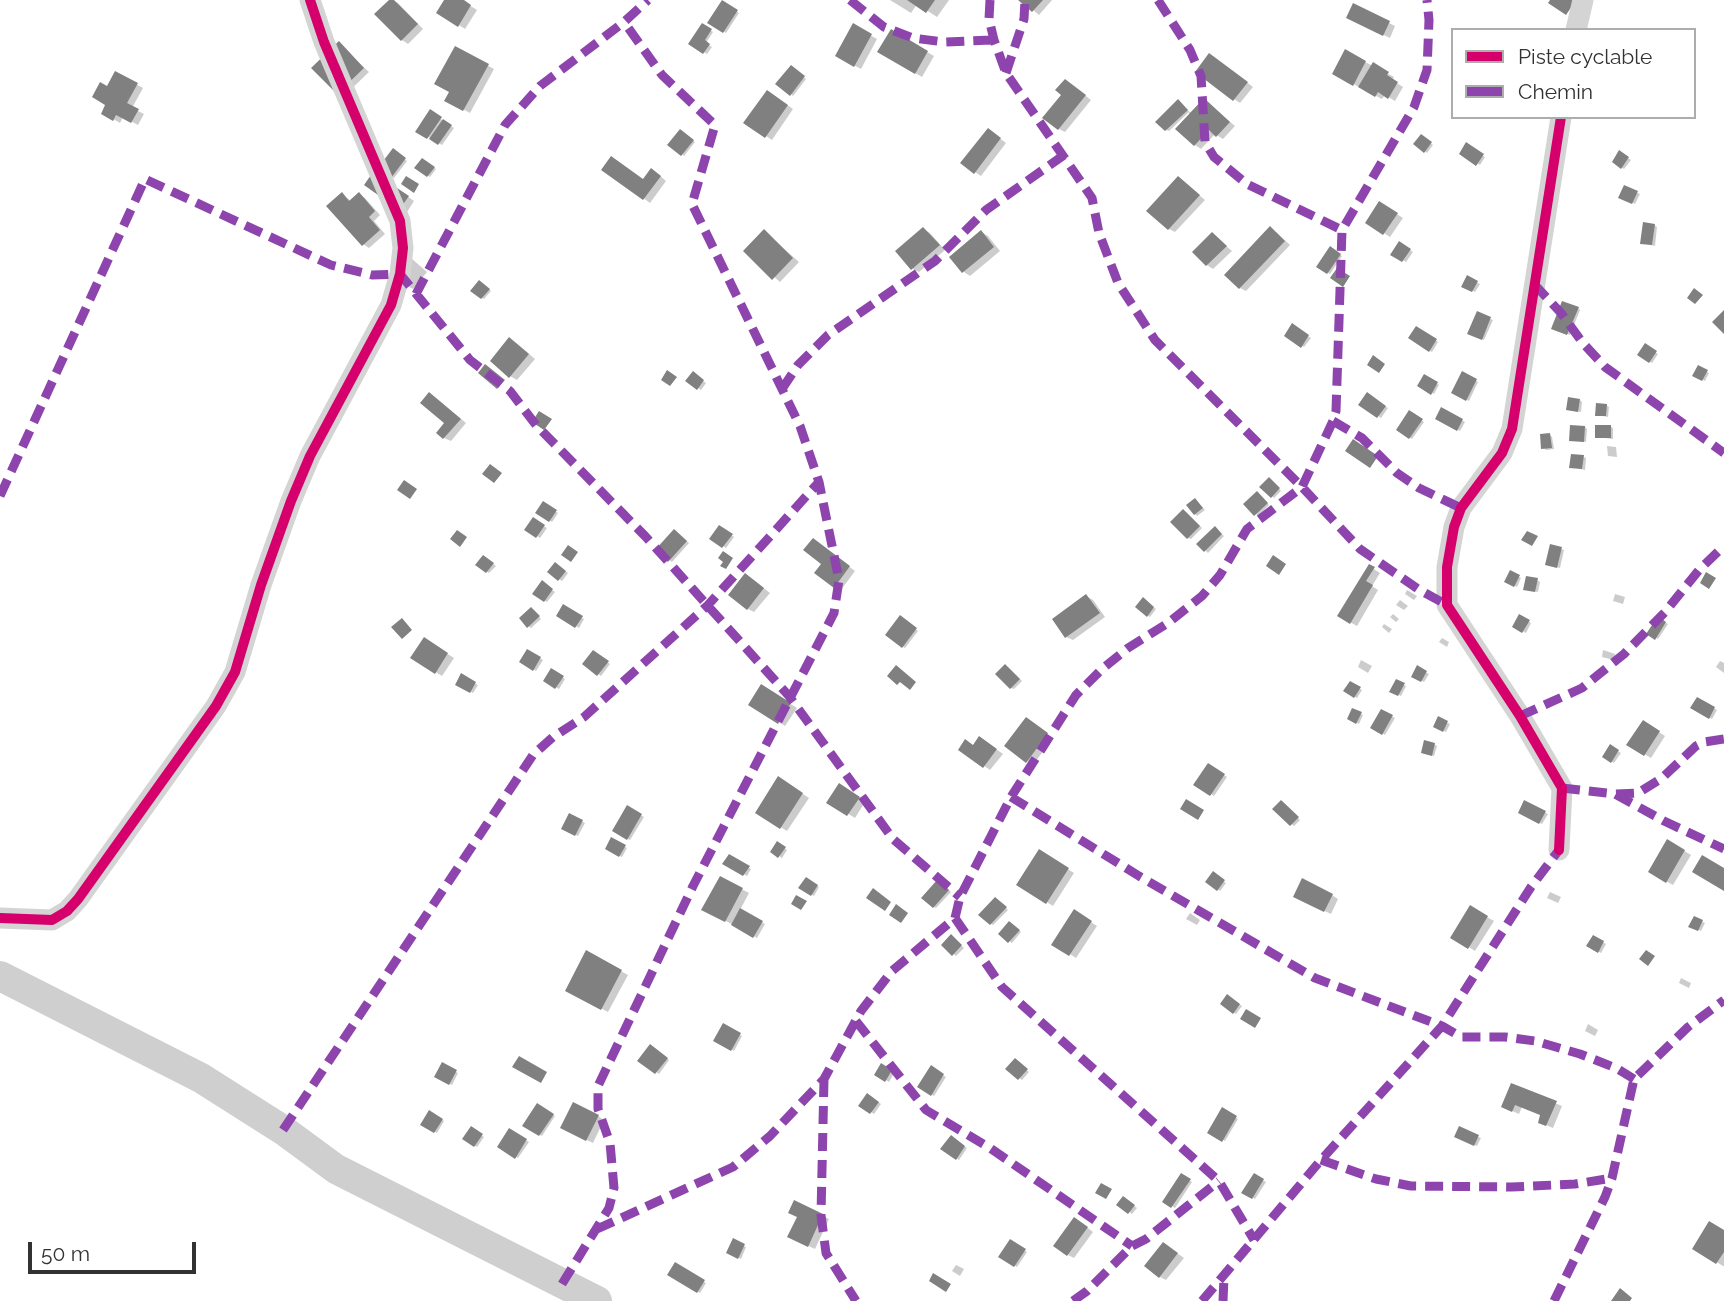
<!DOCTYPE html>
<html>
<head>
<meta charset="utf-8">
<style>
  body { margin:0 }
  #map { position:relative; width:1724px; height:1301px; overflow:hidden; background:#fff; font-family:Raleway,sans-serif }
  canvas { display:block }
  .legend { position:absolute; left:1451px; top:28px; width:245px; height:91px; box-sizing:border-box; background:#fff; border:2px solid #adadad; margin:0; padding:9px 12px; list-style:none; font-size:21px; color:#323232 }
  .legend li { display:flex; align-items:center; gap:14px; height:35px }
  .legend b { width:35px; border:2px solid #adadad }
  .scale { position:absolute; left:28px; top:1242px; width:168px; height:32px; box-sizing:border-box; border:4px solid #323232; border-top:0; padding-left:9px; font-size:21px; line-height:24px; white-space:nowrap; color:#323232; -webkit-text-stroke:5px #fff; paint-order:stroke }
</style>
</head>
<body>
<div id="map">
<canvas width="1724" height="1301"></canvas>
<ul class="legend">
<li><b style="height:9px;background:#d6006c"></b>Piste cyclable</li>
<li><b style="height:9px;background:#8e44ad"></b>Chemin</li>
</ul>
<div class="scale">50 m</div>
</div>
<script>
const context = document.querySelector('canvas').getContext('2d');
context.lineJoin = 'round';
function fillPath(path, color) { context.fillStyle = color; context.fill(path, 'evenodd'); }
const toPath = rows => new Path2D(rows.map(r => 'M' + r).join(''));
function strokePath(path, color, width, dash) { context.strokeStyle = color; context.lineWidth = width; context.lineCap = dash ? 'butt' : 'round'; context.setLineDash(dash || []); context.stroke(path); }
const shadow = toPath([
  [391,0,398,3,423,29,408,44,402,40],
  [447,0,461,0,477,10,465,29,439,12],
  [890,0,949,0,937,17,917,4,911,13],
  [1021,0,1052,0,1039,15],
  [722,2,739,13,726,33,710,22],
  [1354,21,1389,23,1395,26,1390,38],
  [703,25,713,32,706,43,712,47,707,54,691,44],
  [854,26,877,39,861,69,837,56],
  [892,32,934,56,922,77,880,52],
  [339,44,369,72,344,96],
  [456,48,494,69,470,113,446,100,451,91],
  [1346,52,1394,77,1392,80,1403,87,1395,101,1385,95,1382,99,1334,74],
  [1216,59,1253,87,1240,103,1234,99],
  [794,69,806,79,793,96,791,94],
  [116,73,143,88,132,108,144,114,138,125,123,117,120,123,103,113,108,104,108,88],
  [1072,85,1091,100,1065,132,1059,129],
  [773,95,793,109,772,140,766,136],
  [1204,100,1235,126,1223,139,1215,134,1201,149,1195,145,1189,112,1169,131,1166,130,1180,103,1192,114],
  [430,112,454,128,442,145,418,131],
  [680,131,695,142,684,156,682,154],
  [994,134,1006,143,981,176,975,172],
  [1421,136,1433,145,1427,153,1416,144],
  [1466,145,1485,157,1480,165,1461,153],
  [393,151,407,161,394,178,380,168],
  [1620,153,1631,160,1624,169,1614,162],
  [423,160,436,169,430,177,417,168],
  [604,169,644,181,658,174,666,181,650,203],
  [380,177,414,201,407,212],
  [1179,178,1205,200,1175,232,1169,229],
  [1625,188,1640,194,1635,204,1620,197],
  [342,194,351,201,359,194,365,198,380,215,374,221,385,234,369,248,363,244],
  [1380,203,1403,218,1390,237,1367,222],
  [1654,225,1657,227,1655,246,1642,243],
  [923,229,930,233,945,250,919,272,913,269,897,252],
  [764,231,799,262,780,282,745,251],
  [981,232,988,236,1000,251,970,276,964,272,951,257],
  [1276,232,1290,245,1246,291,1240,288],
  [1212,234,1232,251,1213,269,1207,265],
  [1400,244,1413,252,1406,262,1393,254],
  [1330,248,1342,256,1330,274,1318,267],
  [411,258,427,272,413,289,406,285],
  [1468,278,1480,284,1475,292,1464,286],
  [479,282,491,291,484,299,482,298],
  [1578,308,1580,310,1570,335,1556,329],
  [1478,313,1493,320,1484,340,1470,333],
  [1292,326,1311,338,1304,347,1286,336],
  [1417,328,1438,342,1432,352,1410,338],
  [516,343,535,359,517,380,510,376],
  [1646,346,1658,354,1652,363,1640,355],
  [1698,367,1709,373,1705,381,1695,375],
  [693,374,706,383,701,390,688,381],
  [1463,374,1478,382,1469,401,1453,393],
  [1425,377,1439,385,1434,394,1419,386],
  [1368,395,1388,408,1381,418,1361,404],
  [436,398,466,423,451,441,444,438,446,423],
  [1580,400,1582,402,1581,412,1570,410],
  [1606,405,1609,407,1608,417,1597,415],
  [1442,409,1465,422,1460,431,1437,418],
  [1410,412,1424,422,1412,439,1398,430],
  [1585,427,1587,429,1586,442,1571,440],
  [1611,427,1613,428,1613,439,1597,437],
  [1550,435,1552,437,1554,449,1546,450,1543,448],
  [1607,446,1616,447,1617,457,1608,456],
  [1583,457,1586,458,1585,470,1571,467],
  [1272,481,1281,491,1274,498,1272,496],
  [1259,494,1269,505,1258,516,1256,514],
  [1195,500,1205,510,1197,516,1195,514],
  [543,504,558,513,552,522,538,512],
  [1186,512,1202,528,1191,539,1188,538],
  [533,520,547,528,540,538,526,529],
  [720,527,734,537,726,548,711,538],
  [1217,530,1224,536,1208,553,1199,544],
  [677,532,689,543,672,562,657,550],
  [819,544,855,571,841,590,835,586],
  [1561,549,1564,550,1560,568,1549,565],
  [484,557,496,566,489,573,478,565],
  [558,565,568,573,562,581,559,579],
  [1369,566,1380,573,1372,586,1378,590,1357,626,1339,616],
  [1510,572,1521,578,1517,587,1506,581],
  [752,579,770,593,754,612,748,609],
  [1537,580,1540,582,1538,592,1527,590],
  [542,583,555,592,547,602,534,593],
  [1407,590,1417,596,1414,600,1405,594],
  [1615,594,1625,597,1623,604,1613,601],
  [1086,596,1093,600,1105,617,1073,640,1066,637],
  [1143,600,1156,609,1150,617,1137,607],
  [1400,600,1408,606,1404,610,1396,605],
  [564,606,584,619,579,628,558,615],
  [534,611,541,619,531,628,528,626],
  [1393,614,1399,619,1396,622,1390,617],
  [900,617,918,631,905,648,887,635],
  [1520,617,1531,623,1526,633,1514,627],
  [1658,619,1668,624,1658,639,1649,633],
  [1384,624,1392,629,1389,633,1382,627],
  [1442,638,1449,642,1447,647,1439,642],
  [424,639,454,658,442,676,413,658],
  [1603,650,1615,654,1614,660,1602,657],
  [528,651,543,660,536,671,522,662],
  [594,652,610,664,601,676,585,664],
  [1361,660,1372,666,1368,673,1358,667],
  [1720,661,1724,663,1724,673,1716,667],
  [1008,667,1022,681,1014,689,1011,688],
  [1418,668,1429,674,1424,682,1413,676],
  [552,670,565,679,559,689,545,681],
  [462,676,478,685,473,693,457,684],
  [1397,681,1406,686,1401,696,1391,691],
  [1350,683,1362,690,1357,698,1345,691],
  [762,686,797,708,785,726,750,704],
  [1698,699,1717,710,1712,719,1693,708],
  [1353,710,1363,715,1359,724,1349,719],
  [1382,711,1395,718,1385,735,1373,727],
  [1439,719,1450,724,1446,732,1435,726],
  [1643,722,1665,736,1651,758,1629,745],
  [1033,723,1053,738,1033,765,1027,761],
  [986,742,1003,754,990,770,960,749],
  [1434,744,1437,746,1434,756,1426,754],
  [1610,746,1621,753,1614,763,1604,756],
  [1209,765,1227,777,1214,796,1196,784],
  [785,782,809,798,787,831,757,813],
  [840,785,865,802,855,818,829,802],
  [1525,803,1548,814,1542,824,1520,813],
  [1284,804,1300,820,1294,826,1275,809],
  [627,808,644,817,630,840,614,831],
  [570,815,585,823,578,836,563,828],
  [612,840,627,848,622,857,607,849],
  [1668,841,1691,855,1673,885,1650,872],
  [777,843,787,850,782,858,772,851],
  [1039,851,1074,873,1053,906,1019,884],
  [729,856,751,869,747,876,725,863],
  [1214,874,1226,883,1220,891,1208,882],
  [721,878,749,893,740,910,765,924,757,938,704,909],
  [806,879,819,887,814,896,801,888],
  [941,882,951,892,936,908,934,907],
  [1550,892,1561,897,1558,903,1547,898],
  [1332,895,1338,899,1331,914,1302,900],
  [998,900,1008,910,993,925,991,924],
  [1471,908,1494,921,1475,951,1453,937],
  [1075,912,1097,926,1076,958,1054,944],
  [1190,913,1200,920,1197,925,1186,919],
  [1695,918,1705,923,1701,931,1691,926],
  [1012,925,1021,932,1012,943,1000,934],
  [1594,937,1606,944,1601,953,1589,946],
  [954,938,964,948,956,956,943,945],
  [587,953,628,975,608,1012,567,990],
  [1681,978,1691,983,1689,988,1679,983],
  [1228,996,1242,1006,1236,1014,1222,1004],
  [1588,1024,1598,1030,1595,1036,1585,1031],
  [724,1026,742,1036,734,1051,715,1040],
  [650,1047,669,1060,659,1074,640,1060],
  [1018,1062,1029,1072,1022,1080,1008,1069],
  [442,1065,458,1073,452,1085,436,1076],
  [882,1066,894,1073,889,1082,876,1074],
  [931,1068,946,1077,934,1096,919,1087],
  [1512,1085,1562,1106,1553,1128,1546,1125,1542,1115,1522,1107,1519,1114,1510,1110],
  [868,1095,881,1104,874,1114,861,1105],
  [538,1105,555,1116,542,1136,524,1125],
  [1223,1110,1238,1119,1225,1141,1209,1132],
  [430,1112,444,1121,437,1133,422,1124],
  [598,1116,604,1120,593,1143,568,1131],
  [471,1129,484,1137,477,1147,464,1139],
  [1460,1129,1481,1138,1477,1146,1457,1137],
  [509,1130,529,1142,518,1158,499,1146],
  [951,1137,967,1148,959,1160,943,1149],
  [1182,1175,1192,1182,1175,1208,1164,1201],
  [1254,1175,1266,1182,1255,1199,1244,1192],
  [1124,1198,1137,1208,1132,1214,1119,1204],
  [795,1202,829,1219,815,1249,796,1240,799,1217],
  [1080,1222,1093,1232,1074,1258,1068,1255],
  [1724,1231,1724,1266,1723,1266,1694,1248],
  [734,1241,746,1247,741,1259,729,1252],
  [1011,1241,1027,1252,1017,1267,1001,1256],
  [1170,1248,1184,1258,1166,1280,1160,1277],
  [675,1264,706,1283,700,1293,669,1274],
  [956,1265,964,1269,960,1276,952,1271]
]);
const building = toPath([
  [389,0,394,0,418,24,401,41,374,14],
  [444,0,464,0,471,5,458,27,436,13],
  [722,0,738,10,723,33,707,23],
  [907,0,935,0,926,13],
  [1018,0,1043,0,1032,12],
  [1550,0,1576,0,1566,15,1548,3],
  [1353,3,1390,21,1383,36,1346,18],
  [702,23,712,29,705,40,710,44,703,54,688,44],
  [853,23,872,34,854,67,835,56],
  [891,29,928,51,915,74,877,52],
  [339,41,364,68,337,94,311,68],
  [455,46,489,64,463,111,444,101,449,92,434,84],
  [1345,49,1366,61,1353,86,1332,74],
  [1209,53,1248,82,1233,101,1195,72],
  [1373,62,1389,72,1387,75,1398,82,1388,99,1378,92,1375,97,1358,87],
  [791,65,805,76,790,96,775,84],
  [115,71,138,83,127,103,139,109,131,123,116,115,113,121,101,114,105,105,92,97,100,82,107,86],
  [1065,79,1086,95,1058,130,1042,118,1061,95,1055,90],
  [767,90,788,105,765,138,743,123],
  [1204,98,1230,122,1216,137,1209,130,1194,146,1175,129],
  [1178,99,1188,110,1165,131,1155,122],
  [430,109,442,117,427,139,415,132],
  [443,119,452,125,438,145,429,139],
  [988,128,1001,138,974,174,960,163],
  [680,129,694,140,681,156,667,145],
  [1421,134,1432,142,1424,153,1413,144],
  [1466,142,1484,154,1476,166,1459,154],
  [393,148,406,158,391,178,378,168],
  [1619,150,1629,157,1621,169,1612,162],
  [611,156,643,179,651,168,661,176,643,200,601,170],
  [422,158,435,167,427,177,414,168],
  [373,172,409,196,399,210,364,185],
  [406,176,419,184,414,193,401,184],
  [1178,176,1200,195,1168,230,1146,211],
  [1624,185,1638,191,1632,204,1618,198],
  [342,192,349,201,359,192,375,211,369,217,380,230,362,246,326,206],
  [1379,201,1398,213,1383,235,1365,223],
  [1643,222,1655,224,1652,245,1640,244],
  [1270,226,1285,241,1239,289,1224,275],
  [923,227,940,245,911,270,895,251],
  [764,229,793,258,772,280,743,251],
  [981,230,994,247,962,273,949,257],
  [1212,232,1227,246,1206,266,1192,252],
  [1399,241,1411,249,1402,262,1390,255],
  [1330,246,1341,254,1327,274,1316,267],
  [1337,268,1350,276,1343,287,1330,278],
  [1467,275,1478,281,1472,292,1461,287],
  [479,280,490,289,481,299,470,291],
  [1694,288,1703,295,1695,304,1687,298],
  [1562,301,1579,307,1567,335,1551,329],
  [1724,310,1724,334,1712,322],
  [1477,311,1491,317,1482,340,1467,334],
  [1292,323,1309,335,1301,348,1284,336],
  [1416,326,1437,339,1429,352,1408,338],
  [509,337,529,354,509,378,490,361],
  [1645,343,1657,351,1649,363,1637,355],
  [1373,355,1385,364,1379,373,1367,365],
  [485,364,505,380,497,389,478,373],
  [1698,365,1708,370,1702,381,1692,376],
  [667,370,677,377,670,386,661,380],
  [693,371,704,380,697,390,685,381],
  [1462,371,1477,379,1466,401,1451,393],
  [1424,374,1438,382,1431,395,1417,386],
  [429,392,461,419,443,439,436,433,444,423,420,403],
  [1367,392,1386,406,1377,418,1358,405],
  [1568,397,1580,399,1578,412,1566,410],
  [1596,403,1607,404,1606,416,1595,416],
  [1441,407,1463,419,1457,431,1435,419],
  [1409,410,1423,419,1409,439,1396,430],
  [539,411,552,419,544,430,532,422],
  [1570,425,1585,426,1584,442,1569,441],
  [1595,425,1611,425,1611,438,1595,438],
  [1550,433,1552,448,1541,449,1540,434],
  [1353,439,1378,456,1370,468,1345,451],
  [1571,454,1584,455,1582,469,1569,468],
  [490,464,502,473,494,483,482,474],
  [1269,477,1280,488,1271,498,1259,487],
  [404,480,417,489,410,499,397,490],
  [1257,491,1268,503,1254,516,1243,504],
  [1195,498,1203,508,1194,515,1186,505],
  [543,501,557,510,549,522,535,513],
  [1183,509,1200,526,1187,539,1170,522],
  [533,517,545,525,536,538,524,530],
  [719,525,733,534,722,548,709,539],
  [1215,526,1222,534,1204,552,1196,544],
  [674,529,687,541,668,562,655,550],
  [457,530,467,537,460,547,450,539],
  [1527,531,1538,536,1532,546,1521,540],
  [813,538,850,566,834,588,814,573,821,564,803,550],
  [1550,544,1562,547,1557,568,1545,565],
  [568,545,578,552,571,562,561,555],
  [723,551,733,558,726,569,720,566,723,562,718,558],
  [483,555,494,563,486,573,475,565],
  [1273,555,1286,564,1279,575,1266,566],
  [555,562,566,571,558,581,547,572],
  [1369,564,1375,567,1366,581,1373,585,1350,624,1337,616],
  [1510,570,1520,575,1514,587,1504,582],
  [1706,572,1716,578,1709,589,1700,583],
  [745,573,764,588,747,610,728,595],
  [1526,576,1538,578,1535,592,1523,590],
  [542,580,553,589,544,602,532,594],
  [1086,594,1100,613,1065,638,1052,619],
  [1143,597,1154,607,1147,617,1135,607],
  [563,604,583,616,575,628,556,616],
  [531,607,540,616,527,628,519,618],
  [1519,614,1530,620,1522,633,1512,627],
  [900,615,917,628,902,648,885,635],
  [1658,616,1666,622,1655,640,1646,634],
  [402,618,412,630,402,639,391,627],
  [424,637,448,653,435,674,410,658],
  [527,649,541,657,533,671,519,662],
  [593,650,609,661,597,676,582,664],
  [1005,664,1020,679,1010,689,995,674],
  [896,665,916,682,910,690,900,682,897,685,887,676],
  [1417,665,1427,671,1421,682,1411,677],
  [551,668,564,676,555,689,543,681],
  [461,673,476,682,470,693,455,685],
  [1396,679,1405,683,1398,696,1389,692],
  [1350,681,1361,687,1354,698,1343,691],
  [761,684,791,703,778,724,748,705],
  [1697,697,1715,707,1709,719,1690,708],
  [1352,708,1362,712,1356,724,1347,719],
  [1381,709,1393,715,1382,735,1370,728],
  [1438,716,1448,721,1443,732,1433,727],
  [1026,717,1048,733,1026,763,1004,746],
  [1643,720,1660,731,1644,756,1626,745],
  [979,736,997,749,983,768,958,750,965,739,973,745],
  [1424,740,1435,743,1432,756,1421,753],
  [1610,744,1619,750,1611,763,1602,757],
  [1208,763,1225,774,1210,796,1193,785],
  [778,776,803,793,780,829,755,813],
  [839,783,860,797,847,816,826,803],
  [1186,799,1204,810,1198,820,1180,809],
  [1281,800,1299,817,1290,826,1272,809],
  [1524,800,1546,811,1539,824,1518,813],
  [627,805,642,814,627,840,612,831],
  [569,813,583,820,575,836,561,829],
  [611,837,626,845,619,857,605,849],
  [1667,839,1685,850,1666,883,1648,872],
  [777,841,786,847,778,858,770,852],
  [1039,849,1069,868,1046,904,1016,885],
  [729,854,750,866,743,876,722,864],
  [1702,855,1724,868,1724,891,1692,872],
  [1213,871,1225,880,1217,891,1205,882],
  [720,876,743,888,725,922,701,910],
  [806,877,818,885,811,896,798,888],
  [1302,878,1333,894,1324,912,1293,897],
  [938,879,949,890,933,908,921,898],
  [873,888,891,902,885,911,866,898],
  [796,895,807,901,801,910,791,904],
  [995,897,1007,907,990,925,978,915],
  [896,904,908,913,901,923,889,915],
  [1470,905,1488,916,1468,949,1450,938],
  [740,908,763,921,753,938,731,925],
  [1074,909,1092,921,1069,956,1051,945],
  [1694,916,1703,920,1698,931,1688,927],
  [1009,921,1020,930,1008,943,998,934],
  [951,934,962,945,952,956,941,945],
  [1593,935,1604,941,1598,953,1586,946],
  [586,950,622,970,601,1010,565,991],
  [1646,950,1655,956,1648,966,1639,959],
  [1227,994,1240,1004,1233,1014,1220,1004],
  [1246,1009,1261,1018,1255,1028,1240,1019],
  [723,1023,741,1033,731,1051,713,1041],
  [650,1044,668,1058,655,1074,637,1061],
  [519,1056,547,1072,541,1083,512,1067],
  [1015,1058,1028,1069,1018,1080,1005,1069],
  [442,1062,457,1070,449,1085,434,1077],
  [881,1063,892,1070,885,1082,874,1075],
  [931,1065,944,1074,931,1096,917,1087],
  [1511,1083,1557,1101,1546,1126,1538,1123,1540,1115,1515,1105,1512,1112,1501,1107],
  [867,1093,879,1102,870,1114,858,1106],
  [573,1102,599,1115,586,1141,560,1128],
  [537,1103,554,1114,539,1136,522,1126],
  [1222,1107,1237,1116,1222,1142,1207,1133],
  [429,1110,443,1119,434,1133,420,1125],
  [471,1126,483,1134,474,1147,462,1139],
  [1459,1126,1479,1135,1474,1146,1454,1137],
  [509,1128,527,1139,515,1159,497,1147],
  [951,1135,965,1146,956,1160,940,1149],
  [1181,1173,1191,1179,1171,1208,1162,1202],
  [1254,1173,1264,1179,1252,1199,1241,1193],
  [1101,1183,1112,1189,1106,1199,1095,1193],
  [1123,1196,1135,1205,1128,1214,1116,1205],
  [794,1200,823,1214,808,1247,787,1237,797,1217,788,1213],
  [1074,1217,1088,1227,1067,1256,1053,1246],
  [1709,1221,1724,1230,1724,1252,1716,1264,1692,1249],
  [733,1238,745,1244,738,1259,726,1253],
  [1010,1239,1026,1249,1014,1267,998,1257],
  [1163,1242,1178,1253,1159,1278,1144,1266],
  [675,1262,705,1280,697,1293,667,1275],
  [933,1273,951,1284,946,1292,929,1281],
  [1620,1288,1632,1298,1630,1301,1611,1301]
]);
const minor = toPath([
  [1576,30,1583,0],
  [1559,850,1562,788,1520,716,1447,605,1447,567,1454,527,1461,508,1502,453,1512,429,1561,117],
  [0,918,52,920,67,911,78,899,216,706,235,672,261,585,291,501,310,456,391,305,400,274,403,248,400,221,324,42,310,0]
]);
const secondary = toPath([
  [0,976,201,1078,283,1130,336,1169,597,1301]
]);
const quiet = toPath([
  [850,0,884,27,913,38,944,42,994,40],
  [990,0,989,19,994,40,1006,73,1092,198,1099,233,1118,283,1155,340,1302,487,1360,549,1418,589,1447,605],
  [1158,0,1190,50,1201,76,1205,142,1214,157,1247,184,1342,230],
  [1006,73,1024,19,1025,0],
  [1534,284,1561,313,1582,342,1605,367,1724,453],
  [416,294,505,125,540,86,624,22,648,0],
  [782,389,798,365,828,335,935,261,986,210,1064,155],
  [1333,421,1362,438,1397,473,1419,488,1461,508],
  [0,496,145,179,331,265,372,275,400,274,470,360,510,391,536,425,645,536,789,696,893,839,960,897],
  [1520,716,1582,688,1624,654,1665,612,1699,570,1724,546],
  [1562,788,1615,794,1664,821,1724,849],
  [1616,794,1638,793,1662,778,1696,746,1704,742,1724,739],
  [1011,797,1139,876,1315,978,1442,1026,1461,1037,1505,1037,1535,1041,1580,1054,1616,1068,1634,1079],
  [955,918,1002,987,1219,1181,1254,1240],
  [856,1021,926,1110,990,1148,1132,1246],
  [824,1079,821,1215,826,1253,856,1301],
  [283,1130,533,755,553,737,584,717,708,605,819,482],
  [1321,1160,1376,1179,1411,1186,1511,1187,1575,1184,1612,1178],
  [597,1229,733,1167,770,1136,824,1079,861,1011,892,971,955,918,960,897,1011,797,1076,695,1102,669,1128,648,1168,623,1202,596,1220,575,1247,529,1302,487,1333,421,1336,411,1342,230,1414,107,1427,70,1429,20,1427,0],
  [562,1284,609,1208,614,1188,610,1143,598,1109,598,1086,693,886,834,613,839,580,819,482,800,426,692,204,715,125,662,75,624,22],
  [1073,1301,1087,1291,1132,1246,1146,1239,1219,1181],
  [1202,1301,1321,1160,1442,1026,1531,887,1559,850],
  [1223,1301,1224,1277],
  [1554,1301,1605,1197,1612,1178,1634,1079,1688,1027,1724,1000]
]);
const cycleway = toPath([
  [1559,850,1562,788,1520,716,1447,605,1447,567,1454,527,1461,508,1502,453,1512,429,1561,117],
  [0,918,52,920,67,911,78,899,216,706,235,672,261,585,291,501,310,456,391,305,400,274,403,248,400,221,324,42,310,0]
]);
fillPath(shadow, '#0003');
fillPath(building, '#808080');
strokePath(minor, '#d4d4d4', 21);
strokePath(secondary, '#cfcfcf', 30);
strokePath(quiet, '#8e44ad', 9, [18, 9]);
strokePath(cycleway, '#d6006c', 10);
</script>
</body>
</html>
